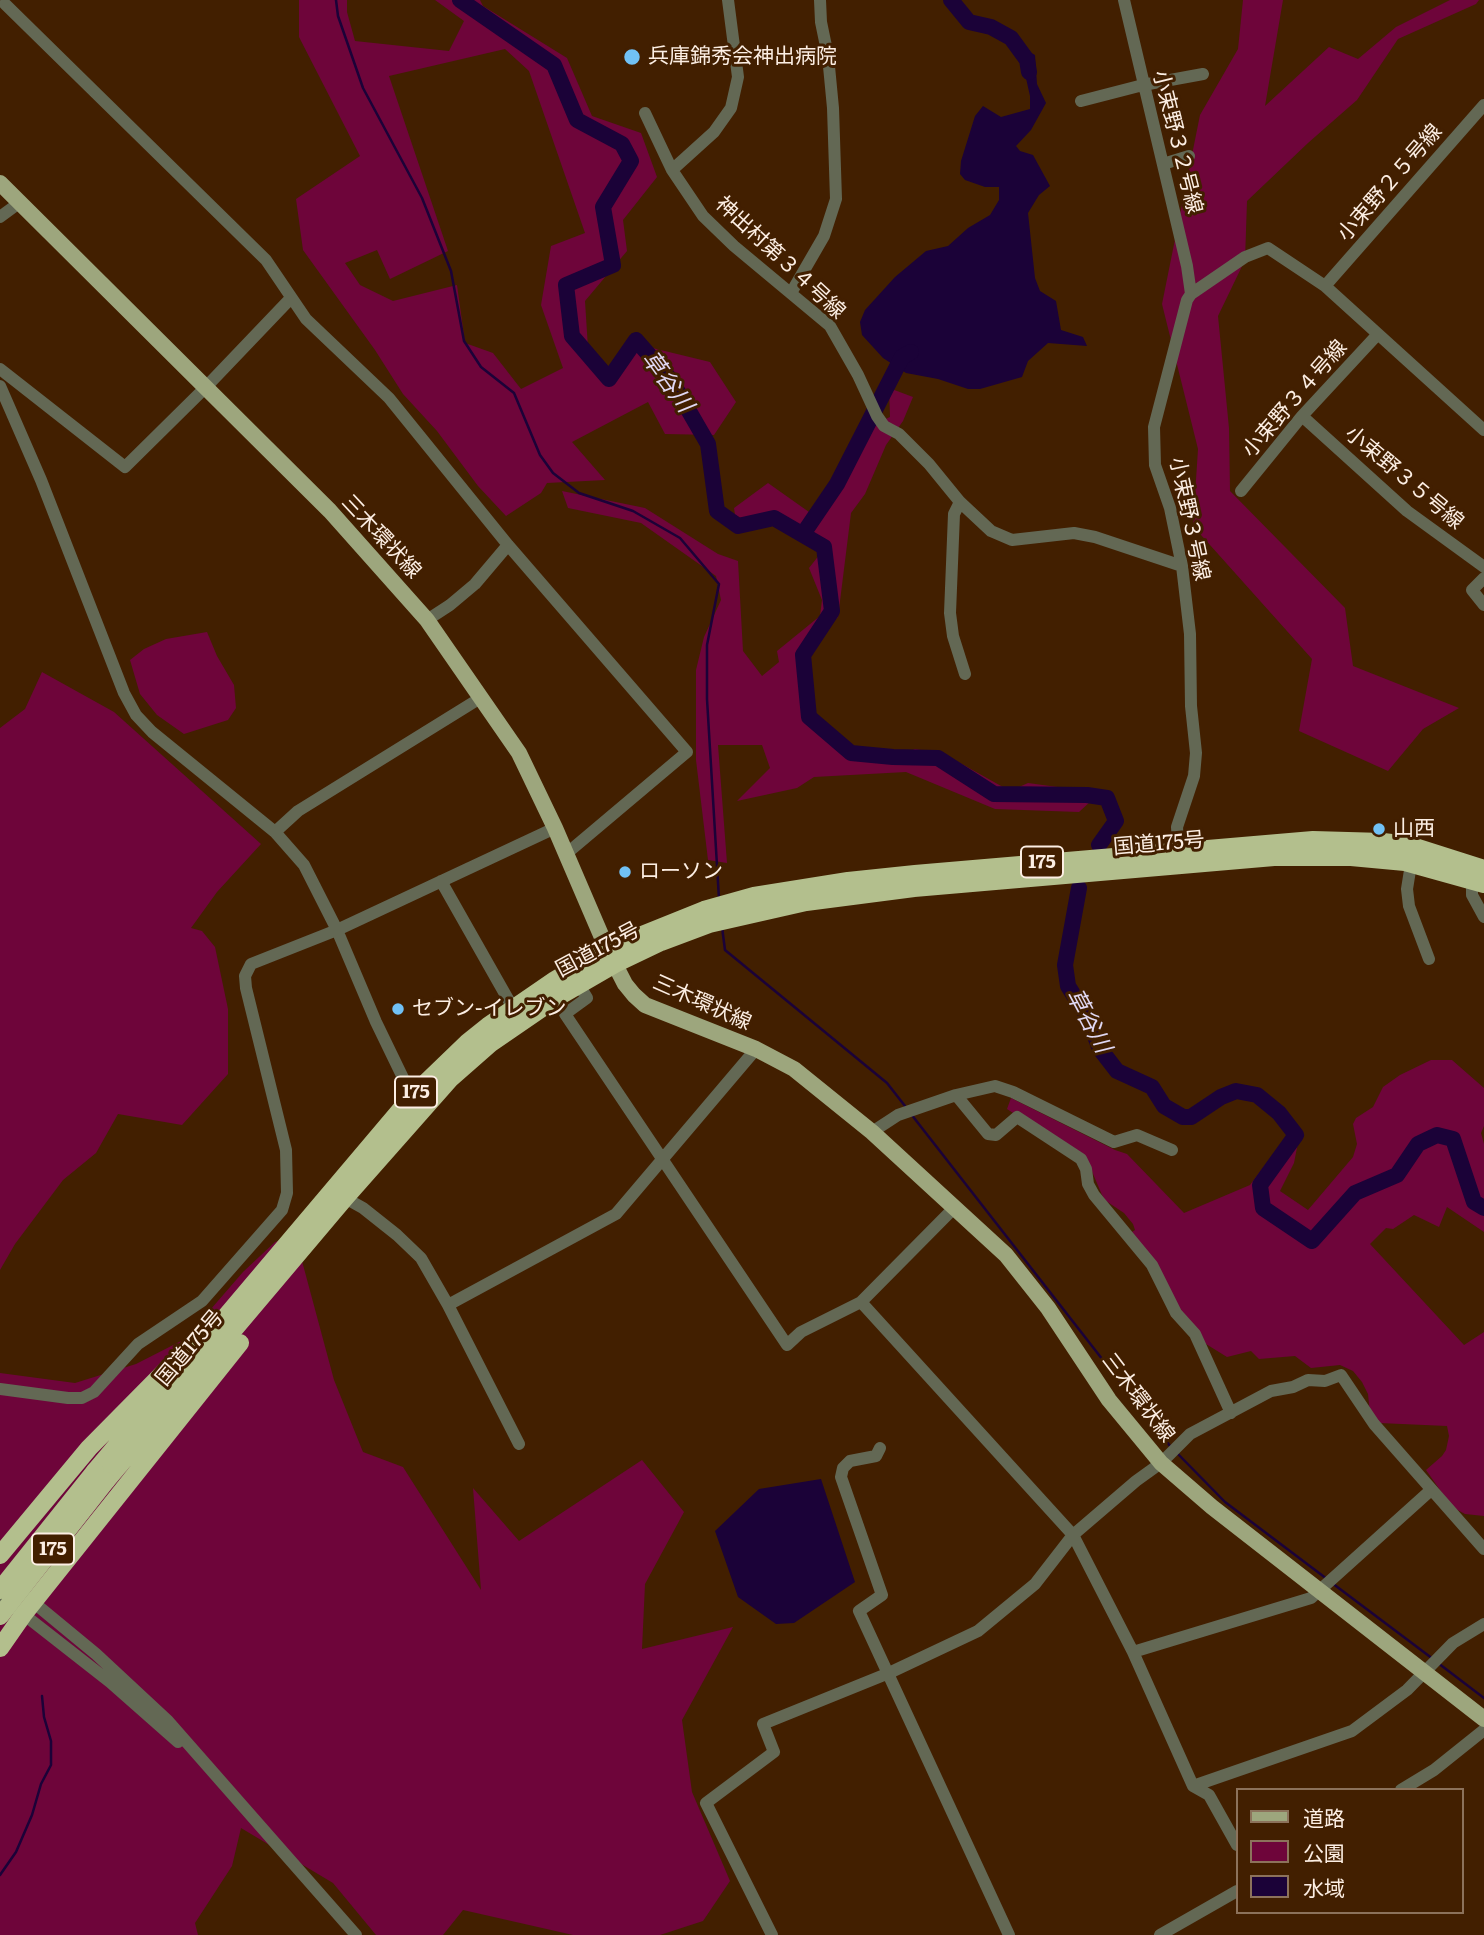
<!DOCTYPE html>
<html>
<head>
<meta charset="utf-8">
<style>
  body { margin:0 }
  #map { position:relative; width:1484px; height:1935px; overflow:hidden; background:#421f00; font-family:Literata,"Noto Sans JP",serif }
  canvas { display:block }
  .legend { position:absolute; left:1236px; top:1788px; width:228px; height:126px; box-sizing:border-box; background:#421f00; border:2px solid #8c725b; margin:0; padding:9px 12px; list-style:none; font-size:21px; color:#fceee3 }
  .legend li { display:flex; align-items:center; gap:14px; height:35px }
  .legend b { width:35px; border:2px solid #8c725b }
</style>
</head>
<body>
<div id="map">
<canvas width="1484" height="1935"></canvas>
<ul class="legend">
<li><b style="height:9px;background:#9da67d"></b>道路</li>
<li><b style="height:19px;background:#6e053a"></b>公園</li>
<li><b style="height:19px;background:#1b0238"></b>水域</li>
</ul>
</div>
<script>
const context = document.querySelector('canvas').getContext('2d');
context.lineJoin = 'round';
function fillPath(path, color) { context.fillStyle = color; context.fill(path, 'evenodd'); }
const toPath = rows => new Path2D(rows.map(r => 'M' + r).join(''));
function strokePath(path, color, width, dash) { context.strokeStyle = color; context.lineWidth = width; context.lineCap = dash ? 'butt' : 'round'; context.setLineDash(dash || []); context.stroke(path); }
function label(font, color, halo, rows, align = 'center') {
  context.font = font + ' Literata,"Noto Sans JP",serif'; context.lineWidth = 6; context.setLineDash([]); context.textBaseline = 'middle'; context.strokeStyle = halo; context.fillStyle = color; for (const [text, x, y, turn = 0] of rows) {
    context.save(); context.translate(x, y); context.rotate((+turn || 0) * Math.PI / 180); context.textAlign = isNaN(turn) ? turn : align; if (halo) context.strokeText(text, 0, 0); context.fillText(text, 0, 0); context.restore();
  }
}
const green = toPath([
  [299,0,347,0,347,12,355,41,449,51,464,21,435,0,480,0,483,6,567,58,592,116,641,133,657,177,623,220,627,251,585,301,588,348,615,382,636,344,710,362,736,402,714,435,665,434,648,402,572,442,605,480,547,483,541,493,506,516,478,486,437,431,403,394,375,350,303,250,296,199,360,156,299,37],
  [505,49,529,71,585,233,551,246,541,305,563,368,521,389,493,353,465,343,457,285,393,301,360,285,345,263,377,250,390,279,448,251,389,76],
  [1243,0,1283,0,1265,106,1329,47,1358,59,1396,27,1450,0,1479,0,1476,4,1398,39,1357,100,1308,143,1247,201,1245,260,1218,316,1229,428,1230,491,1345,608,1353,666,1459,708,1423,729,1388,771,1299,731,1312,659,1193,526,1198,449,1162,304,1200,115,1238,49],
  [889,388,913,397,903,421,886,445,865,494,851,513,838,617,804,645,799,671,802,709,857,757,883,762,915,749,944,754,1010,791,1028,783,1087,791,1091,801,1079,812,995,809,906,772,814,777,797,788,737,801,770,768,762,745,718,745,727,863,708,860,696,760,696,670,704,637,721,600,716,576,641,523,568,508,562,491,645,508,718,554,738,561,743,651,762,676,779,662,777,651,820,616,822,600,809,568,824,549,790,527,782,516,762,514,741,518,735,515,734,508,768,483,809,512,870,426,890,417],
  [207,632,217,656,234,685,236,708,228,720,184,734,157,715,140,694,130,660,144,649,166,639],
  [42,672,114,712,261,844,217,892,191,928,202,931,215,947,228,1009,228,1074,182,1125,118,1114,96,1153,63,1180,15,1244,0,1270,0,728,25,709],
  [1431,1060,1452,1060,1484,1088,1484,1126,1481,1133,1484,1144,1484,1232,1447,1207,1439,1227,1414,1215,1393,1229,1386,1228,1370,1244,1464,1345,1484,1332,1484,1516,1465,1514,1452,1507,1426,1470,1442,1456,1446,1450,1449,1436,1447,1426,1379,1423,1370,1414,1368,1394,1362,1382,1353,1371,1340,1365,1311,1368,1295,1356,1259,1359,1251,1351,1227,1357,1206,1344,1178,1310,1132,1232,1135,1230,1133,1224,1124,1213,1106,1201,1102,1195,1088,1162,1007,1109,1011,1098,1115,1150,1127,1154,1184,1213,1250,1185,1295,1125,1300,1132,1294,1163,1280,1191,1308,1210,1353,1157,1357,1144,1353,1124,1356,1118,1373,1107,1383,1087,1400,1075],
  [295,1235,334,1380,363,1452,403,1467,481,1590,473,1488,519,1541,642,1460,684,1512,645,1584,642,1649,733,1627,682,1720,692,1792,730,1881,703,1921,660,1935,573,1935,463,1910,443,1935,376,1935,333,1883,241,1828,232,1866,195,1923,198,1935,0,1935,0,1373,75,1383,136,1364,185,1339,243,1272,275,1242]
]);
const water = toPath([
  [1024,49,1035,55,1037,84,1046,103,1031,130,1016,146,1020,151,1033,155,1050,186,1039,195,1028,213,1035,278,1040,291,1056,301,1061,330,1083,337,1087,346,1048,343,1028,361,1022,377,980,389,968,389,938,379,906,373,883,358,862,335,860,322,865,310,895,277,926,251,948,246,968,228,990,215,999,200,999,187,985,187,965,180,960,174,961,161,975,116,983,106,1001,117,1030,109,1030,96,1021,56],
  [821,1479,855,1582,794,1623,776,1624,738,1597,715,1531,759,1489]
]);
const stream = toPath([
  [336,0,338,16,363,88,422,198,451,271,464,341,481,367,514,393,540,455,553,473,579,493,633,511,680,538,719,584,707,645,707,699,719,899],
  [722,927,725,950,887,1083,905,1106],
  [911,1114,1170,1446],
  [1177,1453,1225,1502,1327,1579],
  [1332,1583,1433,1659],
  [1438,1663,1484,1698],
  [0,1875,16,1852,32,1815,41,1784,51,1765,51,1741,44,1717,42,1696]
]);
const river = toPath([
  [460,0,554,65,577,120,622,144,631,161,603,207,613,265,566,285,572,336,609,379,636,340,671,380,708,444,717,511,738,526,774,518,824,547,832,611,803,655,809,717,851,753,893,757,938,758,994,794,1087,795,1107,798,1116,821,1099,845],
  [951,0,969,22,991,27,1011,38,1027,60,1029,72],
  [803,534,837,484,902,357,911,352],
  [1079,888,1065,965,1068,986,1088,1018,1100,1049,1117,1071,1152,1087,1164,1106,1183,1117,1191,1117,1221,1097,1236,1091,1257,1095,1279,1113,1296,1135,1260,1185,1263,1208,1312,1241,1355,1193,1397,1175,1418,1144,1437,1135,1453,1139,1474,1202,1484,1208]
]);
const minor = toPath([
  [1124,0,1187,266,1191,294],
  [5,4,266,260,306,319,389,398,508,545,687,752,566,854],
  [1081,101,1143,85,1203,74],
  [645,113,672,170,703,216,734,246,830,326,858,375,877,416,884,426,899,434,929,464,960,502,991,531,1012,540,1074,533,1095,537,1182,566],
  [1163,164,1189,156],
  [672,170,714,132,731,108,738,77,728,0],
  [0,217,19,203],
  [1325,286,1484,105],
  [791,293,824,236,836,199,833,108,828,56,821,22,820,0],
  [0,369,125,467,206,387,291,298],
  [0,386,41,480,124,693,136,715,152,732,275,832,304,865,337,930,376,1022,406,1084,418,1099],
  [1302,416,1407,511,1484,567],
  [1241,491,1302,416,1378,334],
  [960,502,954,514,950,613,953,636,965,674],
  [1484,578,1472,590,1484,605],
  [427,620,450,605,475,584,508,545],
  [275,832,298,811,482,697],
  [1179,858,1177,827,1194,776,1196,753,1191,706,1190,634,1182,566,1170,508,1155,465,1154,427,1187,300,1191,294,1245,257,1268,248,1325,286,1484,430],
  [1411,864,1407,889,1409,906,1429,959],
  [1472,880,1472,895,1484,917],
  [441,881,513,1008],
  [579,985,587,998,565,1014,787,1345,801,1332,861,1302,955,1207],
  [956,1095,988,1134,996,1135,1017,1117,1081,1159,1086,1169,1088,1184,1094,1195,1152,1265,1176,1313,1195,1334,1231,1413],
  [872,1132,898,1115,956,1095,995,1086,1013,1092,1114,1142,1137,1135,1172,1150],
  [345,1198,363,1208,397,1235,421,1258,448,1305,519,1444],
  [861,1302,1073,1535,1133,1652,1193,1786,1209,1795,1237,1845],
  [448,1305,616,1214,756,1049],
  [0,1389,68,1398,82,1398,94,1392,138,1344,202,1301,282,1210,287,1193,286,1150,246,988,245,976,251,964,337,930,555,828],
  [880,1448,876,1456,850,1461,843,1468,841,1477,882,1595,859,1611,1009,1935],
  [0,1596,110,1682,178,1742],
  [27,1597,96,1654,168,1721,356,1935],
  [1133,1652,1311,1598,1431,1490],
  [1193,1786,1352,1731,1407,1690,1453,1643,1484,1624],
  [1401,1790,1434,1770,1484,1730],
  [772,1935,706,1803,774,1752,763,1724,889,1673,978,1631,1035,1584,1073,1535,1136,1481,1161,1463,1190,1434,1271,1391,1293,1387,1308,1380,1325,1381,1341,1375,1374,1424,1484,1549],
  [1160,1935,1237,1891]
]);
const major = toPath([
  [0,183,330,511,427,620,519,753,555,828,607,949,625,984,634,995,645,1005,756,1049,794,1069,872,1132,1006,1255,1048,1308,1109,1400,1161,1463,1212,1507,1484,1719]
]);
const highway = toPath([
  [95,1471,413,1095,468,1042,488,1026,555,980,607,949,704,910,754,896,848,881,915,874,1313,840,1383,842,1409,845,1484,869],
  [106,1481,345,1198,450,1079,491,1043,558,997,615,964,661,942,709,924,806,902,914,888,1274,857,1351,857,1405,862,1484,884],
  [0,1555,89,1448,176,1360],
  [0,1648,23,1615,240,1343]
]);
const highwayBridge = toPath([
  [0,1590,95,1471],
  [0,1616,106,1481]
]);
const markers = [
  [632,57,9,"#71c1f5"],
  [1379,829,7,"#71c1f5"],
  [625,872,7,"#71c1f5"],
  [398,1009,7,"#71c1f5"]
];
const shields = [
  [1042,862,42],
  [416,1092,42],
  [53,1549,42]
];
const shieldNames = [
  ["175",1042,862],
  ["175",416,1092],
  ["175",53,1549]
];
const poiNames = [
  ["兵庫錦秀会神出病院",648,57],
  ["山西",1393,829],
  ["ローソン",639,872],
  ["セブン-イレブン",412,1009]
];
const streetNames = [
  ["小束野３２号線",1177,142,76],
  ["小束野２５号線",1390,183,-49],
  ["神出村第３４号線",780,258,43],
  ["小束野３４号線",1295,399,-49],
  ["小束野３５号線",1404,478,40],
  ["小束野３号線",1189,519,78],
  ["三木環状線",381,537,47],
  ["国道175号",1159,844,-5],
  ["国道175号",598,950,-28],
  ["三木環状線",702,1003,24],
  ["国道175号",190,1348,-50],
  ["三木環状線",1138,1398,53]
];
const waterNames = [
  ["草谷川",667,382,54],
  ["草谷川",1088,1021,62]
];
fillPath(green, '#6e053a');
fillPath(water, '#1b0238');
strokePath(stream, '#1b0238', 2.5);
strokePath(river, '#1b0238', 16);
strokePath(minor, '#636854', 12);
strokePath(major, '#9da67d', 16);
strokePath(highway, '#b3bf8d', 18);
strokePath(highwayBridge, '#b3bf8d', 18);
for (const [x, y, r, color] of markers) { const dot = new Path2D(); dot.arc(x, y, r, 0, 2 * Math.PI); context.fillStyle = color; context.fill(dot); strokePath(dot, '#421f00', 2.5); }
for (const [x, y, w] of shields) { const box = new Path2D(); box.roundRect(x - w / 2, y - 15.5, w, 31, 5); context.fillStyle = '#421f00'; context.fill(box); strokePath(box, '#fceee3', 2); }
label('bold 19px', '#fceee3', null, shieldNames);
label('21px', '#fceee3', '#421f00', poiNames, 'left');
label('21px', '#fceee3', '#421f00', streetNames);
label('italic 23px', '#e0d8f3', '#421f00', waterNames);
</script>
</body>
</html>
